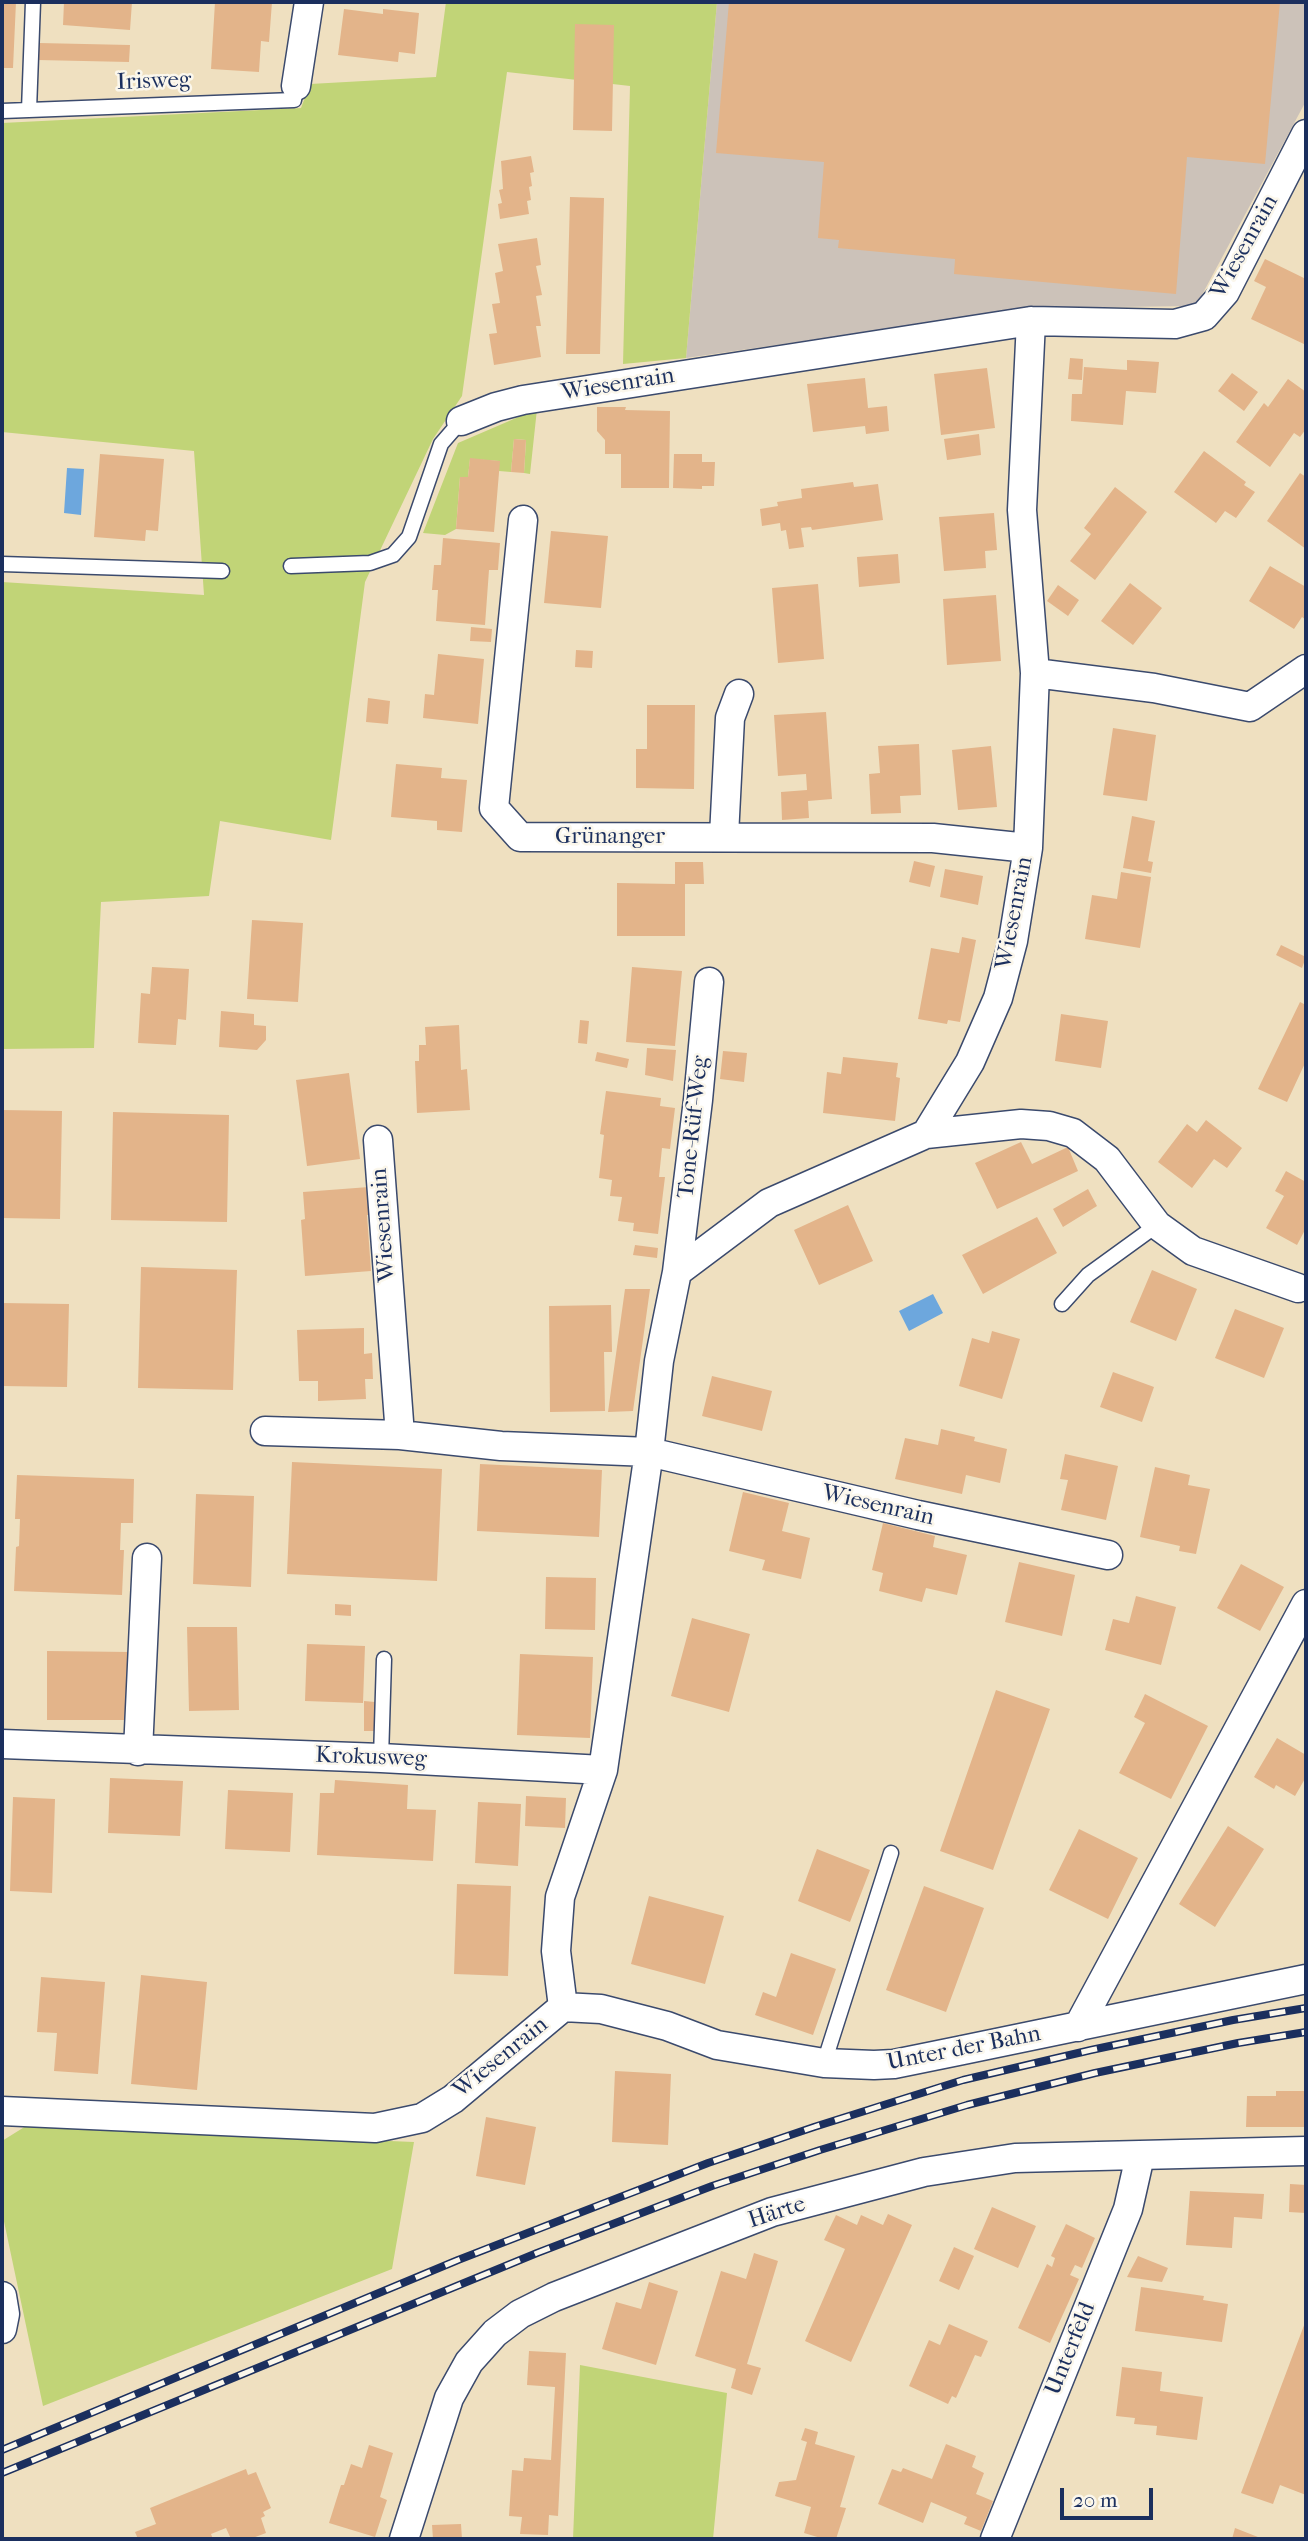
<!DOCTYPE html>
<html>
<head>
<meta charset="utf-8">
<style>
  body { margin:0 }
  #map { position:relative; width:1308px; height:2541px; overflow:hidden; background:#efe0c0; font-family:"IM FELL French Canon",serif }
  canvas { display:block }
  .frame { position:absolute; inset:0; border:4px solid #1b2f5e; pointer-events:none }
  .scale { position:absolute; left:1060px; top:2488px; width:93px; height:32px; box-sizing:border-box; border:4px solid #1b2f5e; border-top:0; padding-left:9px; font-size:21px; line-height:24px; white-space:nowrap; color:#1b2f5e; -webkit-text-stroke:5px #fbf7ec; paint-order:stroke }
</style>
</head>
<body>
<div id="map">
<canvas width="1308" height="2541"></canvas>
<div class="frame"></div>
<div class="scale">20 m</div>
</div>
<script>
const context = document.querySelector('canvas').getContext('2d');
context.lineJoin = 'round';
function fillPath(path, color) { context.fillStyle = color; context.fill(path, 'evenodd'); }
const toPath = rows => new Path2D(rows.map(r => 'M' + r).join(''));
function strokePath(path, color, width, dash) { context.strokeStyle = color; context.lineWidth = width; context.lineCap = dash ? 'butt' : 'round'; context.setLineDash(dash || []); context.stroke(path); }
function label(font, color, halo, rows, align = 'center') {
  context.font = font + ' "IM FELL French Canon",serif'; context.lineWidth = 5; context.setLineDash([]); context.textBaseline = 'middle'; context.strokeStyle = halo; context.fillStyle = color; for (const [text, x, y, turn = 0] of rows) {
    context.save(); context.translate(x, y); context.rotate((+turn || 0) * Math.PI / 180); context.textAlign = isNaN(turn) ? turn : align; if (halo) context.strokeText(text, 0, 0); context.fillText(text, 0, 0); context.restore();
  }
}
const industrial = toPath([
  [717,2,1306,2,1306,101,1196,306,1032,308,686,358]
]);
const green = toPath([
  [446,2,717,2,686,358,623,364,630,86,507,72,462,396,433,439,365,582,331,840,220,821,209,896,101,902,94,1048,2,1049,2,582,204,595,194,451,2,432,2,123,301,108,310,84,436,77],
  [537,409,530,474,524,473,526,440,514,439,511,472,499,471,499,461,470,459,468,477,460,477,456,529,445,535,423,533,458,443],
  [26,2126,414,2142,392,2269,43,2406,2,2212,2,2141],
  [580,2365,727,2393,713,2539,573,2539]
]);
const water = toPath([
  [67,468,84,469,81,515,64,513],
  [933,1294,943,1313,909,1331,899,1311]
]);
const building = toPath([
  [2,2,16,2,13,68,2,68],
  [64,2,132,2,130,30,63,25],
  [215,2,272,2,269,42,261,41,259,72,211,69],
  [729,2,1280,2,1265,164,1187,157,1176,294,954,274,955,259,838,248,839,240,818,238,824,162,716,153],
  [344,9,383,14,383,9,419,13,415,54,399,52,398,62,338,55],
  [575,24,614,25,612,131,573,130],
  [39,43,130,45,129,62,38,60],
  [531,156,534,172,530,173,532,186,529,187,531,200,527,201,529,214,500,219,498,204,502,203,499,190,503,189,501,161],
  [570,197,604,198,600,354,566,354],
  [537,238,541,265,536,266,542,295,536,296,541,326,536,326,541,357,494,365,489,334,497,333,492,304,500,303,495,273,503,271,498,244],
  [1265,259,1306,279,1306,345,1251,319,1266,287,1254,281],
  [1070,358,1083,359,1082,380,1068,379],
  [1127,360,1159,362,1156,393,1126,391,1123,425,1071,421,1072,394,1082,394,1084,367,1127,370],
  [987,368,995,428,941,435,934,374],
  [1232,373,1258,392,1244,411,1218,391],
  [865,378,868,408,887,406,889,431,866,434,865,426,813,432,807,384],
  [1288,379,1306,392,1306,429,1300,437,1294,433,1270,467,1236,442,1264,403,1268,407],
  [597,407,626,407,625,410,670,411,669,488,621,488,621,454,605,454,605,440,597,431],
  [979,434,981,455,947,460,944,439],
  [514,439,526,440,524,473,511,472],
  [1204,451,1246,482,1244,485,1255,492,1236,518,1225,511,1216,523,1174,492],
  [100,454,164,459,158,531,146,530,145,541,94,537],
  [674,454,702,454,702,462,715,462,714,486,702,486,702,489,673,488],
  [470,458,500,461,494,532,456,529,460,477,468,477],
  [1300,473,1306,477,1306,549,1267,521],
  [853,482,854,487,878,484,883,520,812,530,811,527,801,528,804,547,789,549,786,530,781,531,780,523,762,526,760,509,778,506,777,502,802,498,801,489],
  [1115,487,1147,512,1095,580,1070,561,1091,534,1084,528],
  [994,513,997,550,985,551,986,568,944,571,939,517],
  [551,531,608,536,601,608,544,603],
  [443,538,500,543,498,570,489,570,485,625,436,621,438,590,432,590,434,565,441,565],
  [898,554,900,583,859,587,857,557],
  [1270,566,1306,587,1306,620,1302,617,1294,629,1249,601],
  [1130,583,1162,608,1133,645,1101,621],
  [818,584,824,659,778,663,772,588],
  [1058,585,1079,600,1068,616,1047,601],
  [996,595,1001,661,947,665,943,599],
  [471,627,492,629,491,642,470,641],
  [576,650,593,651,592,668,575,667],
  [438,654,484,659,478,724,423,718,425,694,434,695],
  [368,698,390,701,388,724,366,722],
  [647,705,695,705,694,789,636,788,636,749,647,749],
  [826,712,832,799,808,801,809,818,782,820,781,792,807,790,806,774,778,776,774,715],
  [1113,728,1156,735,1147,801,1103,795],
  [919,744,921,795,900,796,901,813,871,814,869,774,880,773,878,746],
  [991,746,997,807,958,810,952,750],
  [396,764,442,768,441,778,467,780,462,832,437,830,437,821,391,817],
  [1132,816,1155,821,1148,861,1153,862,1151,873,1123,868],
  [914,861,935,866,930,887,909,882],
  [675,862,703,862,704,884,685,884,685,936,617,936,617,883,675,884],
  [945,869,983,876,978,905,940,897],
  [1121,872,1151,877,1140,948,1085,939,1092,895,1117,899],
  [252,920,303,923,298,1002,247,999],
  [962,937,976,940,960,1022,948,1020,947,1024,918,1019,931,948,959,953],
  [1281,945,1306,957,1302,968,1276,955],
  [152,967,189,969,186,1020,178,1019,176,1045,138,1043,141,993,150,994],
  [632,967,682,971,675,1046,626,1042],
  [1300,1002,1306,1005,1306,1061,1287,1102,1258,1089],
  [221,1011,254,1014,254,1025,266,1026,266,1040,257,1050,219,1047],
  [1061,1014,1108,1021,1101,1068,1055,1061],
  [580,1020,589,1021,587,1044,578,1043],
  [459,1025,461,1070,467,1069,470,1110,417,1113,415,1061,419,1061,419,1045,426,1045,425,1027],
  [647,1048,676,1050,673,1081,645,1075],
  [723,1051,747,1053,744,1082,720,1079],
  [597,1052,629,1059,627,1068,595,1061],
  [843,1057,898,1063,896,1077,900,1078,895,1121,823,1113,827,1072,841,1074],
  [349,1073,360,1159,307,1166,296,1080],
  [606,1091,661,1098,660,1106,675,1108,670,1149,662,1148,659,1177,665,1177,658,1234,633,1231,634,1223,618,1221,622,1197,610,1196,612,1180,599,1178,604,1135,600,1134],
  [2,1110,62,1111,60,1219,2,1218],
  [113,1112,229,1115,227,1222,111,1220],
  [1206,1120,1242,1148,1227,1168,1214,1159,1192,1188,1158,1162,1187,1124,1197,1132],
  [1021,1142,1032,1164,1068,1147,1078,1171,997,1209,975,1163],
  [1286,1171,1306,1182,1306,1228,1297,1245,1266,1228,1284,1196,1275,1191],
  [369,1187,371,1215,367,1215,371,1271,305,1276,301,1220,305,1219,303,1192],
  [1088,1189,1097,1206,1063,1227,1053,1209],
  [848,1205,873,1261,819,1285,794,1230],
  [1037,1217,1057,1253,983,1294,962,1255],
  [635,1245,658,1248,657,1258,633,1255],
  [141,1267,237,1270,233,1390,138,1388],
  [1152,1270,1197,1289,1176,1341,1130,1322],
  [625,1289,650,1289,633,1411,608,1412],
  [2,1303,69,1304,67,1387,2,1386],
  [611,1305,612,1352,604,1352,605,1411,550,1412,549,1306],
  [1235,1309,1284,1328,1264,1378,1215,1358],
  [364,1328,364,1354,372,1353,373,1379,365,1379,366,1399,318,1401,318,1381,299,1381,297,1330],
  [992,1331,1020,1339,1002,1399,959,1386,972,1338,989,1343],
  [1113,1372,1154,1387,1142,1422,1100,1407],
  [712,1376,772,1391,762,1431,702,1416],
  [941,1429,975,1437,974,1441,1007,1449,1000,1483,966,1475,962,1494,895,1479,905,1438,938,1445],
  [1065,1454,1118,1466,1106,1520,1061,1510,1068,1480,1060,1479],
  [292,1462,442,1469,437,1581,287,1574],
  [480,1464,602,1470,599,1537,477,1531],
  [1155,1467,1190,1475,1188,1485,1210,1489,1196,1554,1179,1551,1180,1546,1140,1537],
  [17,1475,134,1479,133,1523,121,1523,120,1550,124,1550,122,1595,14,1591,16,1547,19,1546,20,1519,15,1519],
  [743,1492,789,1503,782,1531,810,1538,801,1579,762,1570,765,1560,729,1551],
  [196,1494,254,1496,251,1587,193,1584],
  [883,1523,935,1536,933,1547,967,1555,957,1595,926,1588,922,1602,879,1591,883,1573,872,1570],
  [1019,1562,1075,1575,1062,1636,1005,1622],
  [1241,1564,1284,1587,1260,1631,1217,1608],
  [546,1577,596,1578,595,1630,545,1629],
  [1136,1596,1176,1607,1161,1665,1105,1650,1113,1619,1129,1623],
  [335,1604,351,1605,351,1616,335,1615],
  [692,1618,750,1634,729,1712,671,1696],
  [187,1627,237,1627,239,1710,189,1711],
  [307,1644,365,1646,363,1703,305,1701],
  [47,1651,130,1652,130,1720,47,1720],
  [520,1654,593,1657,590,1738,517,1735],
  [996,1690,1050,1709,993,1870,940,1851],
  [1145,1694,1208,1726,1171,1799,1119,1773,1145,1723,1134,1717],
  [364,1701,375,1702,374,1731,364,1731],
  [1277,1738,1306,1755,1306,1777,1295,1796,1276,1785,1274,1789,1254,1777],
  [110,1778,183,1781,180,1836,108,1833],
  [335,1780,408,1785,407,1809,436,1810,433,1861,317,1855,320,1793,334,1793],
  [228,1790,293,1793,290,1852,225,1849],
  [526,1796,566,1798,565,1828,525,1826],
  [13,1797,55,1799,52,1893,10,1891],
  [478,1802,521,1804,518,1866,475,1863],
  [1228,1826,1264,1849,1215,1927,1179,1904],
  [1079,1829,1138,1858,1108,1919,1049,1890],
  [817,1849,870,1870,850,1922,798,1901],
  [457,1884,511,1886,508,1976,454,1974],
  [924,1886,984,1908,946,2012,886,1990],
  [649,1896,724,1916,705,1984,631,1964],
  [791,1953,836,1969,813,2035,755,2015,763,1992,776,1997],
  [141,1975,207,1982,197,2090,131,2084],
  [41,1977,105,1982,98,2074,54,2071,57,2033,37,2032],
  [615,2071,671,2074,668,2145,612,2142],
  [1276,2091,1306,2091,1306,2127,1246,2127,1247,2096,1276,2096],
  [486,2117,536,2127,525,2185,476,2176],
  [1290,2184,1306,2185,1306,2213,1289,2212],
  [1190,2191,1264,2194,1262,2219,1234,2217,1232,2248,1186,2245],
  [992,2207,1036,2226,1018,2268,974,2249],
  [888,2214,912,2225,851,2362,805,2341,845,2249,824,2240,836,2215,857,2225,861,2215,883,2225],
  [1066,2224,1095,2238,1082,2268,1075,2265,1070,2275,1079,2279,1050,2343,1018,2328,1047,2264,1052,2267,1055,2258,1051,2256],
  [954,2247,974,2256,959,2290,939,2281],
  [754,2253,778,2261,747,2364,761,2368,752,2395,731,2388,736,2369,695,2356,721,2271,746,2279],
  [1138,2256,1168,2268,1162,2282,1127,2277],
  [649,2282,678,2291,656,2365,602,2349,616,2302,641,2309],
  [1141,2287,1204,2296,1203,2300,1228,2304,1222,2342,1135,2331],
  [1306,2320,1306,2495,1280,2485,1273,2504,1241,2493],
  [949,2324,988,2341,981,2357,975,2355,956,2398,952,2396,948,2404,909,2386,929,2340,940,2345],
  [529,2351,566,2353,558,2516,549,2515,548,2535,520,2534,522,2517,509,2516,512,2470,523,2471,524,2458,551,2460,555,2387,527,2385],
  [1122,2367,1162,2372,1160,2391,1203,2397,1197,2440,1156,2435,1157,2426,1134,2424,1135,2418,1116,2416],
  [805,2428,818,2432,815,2444,855,2456,840,2507,846,2508,836,2539,824,2539,804,2533,811,2507,775,2496,779,2482,796,2480,807,2442,801,2440],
  [946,2444,976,2456,972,2467,984,2473,976,2494,993,2501,981,2531,964,2524,967,2517,931,2502,923,2523,878,2504,892,2469,901,2472,903,2468,932,2479],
  [369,2445,393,2453,380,2497,387,2500,375,2537,329,2523,341,2485,344,2485,351,2464,362,2468],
  [246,2469,248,2475,256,2472,271,2508,263,2512,265,2516,261,2518,266,2533,250,2539,231,2539,226,2528,211,2534,213,2539,138,2539,135,2532,156,2524,150,2508],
  [461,2524,462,2539,433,2539,432,2525],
  [1235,2528,1263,2539,1232,2539]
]);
const service = toPath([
  [29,110,33,2],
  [2,111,294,100,296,86],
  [2,564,222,571],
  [291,566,370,563,393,555,409,537,441,444,461,421],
  [1062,1304,1088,1275,1157,1225],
  [381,1758,384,1659],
  [824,2063,891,1853]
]);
const minor = toPath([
  [296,86,309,2],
  [461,421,496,407,523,400,1031,321,1175,324,1204,316,1225,292,1306,134],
  [523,520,494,808,520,837,933,838,1028,848],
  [1035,673,1154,688,1250,707,1306,669],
  [724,836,730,718,739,694],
  [926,1134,1021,1124,1049,1126,1073,1133,1107,1159,1157,1225,1193,1251,1298,1288],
  [378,1140,400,1435],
  [677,1272,698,1100,709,982],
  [265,1431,400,1435,501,1446,649,1452,918,1515,1108,1555],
  [2,1744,381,1758,603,1770],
  [138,1751,147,1558],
  [563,2007,601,2009,667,2026,717,2045,824,2063,874,2065,894,2064,958,2051,1306,1979],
  [1078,2027,1306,1604],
  [2,2111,375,2128,422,2118,453,2099,563,2007,556,1951,560,1897,603,1770,649,1452,659,1361,677,1272,769,1203,926,1134,970,1062,998,998,1013,941,1028,848,1035,673,1022,510,1031,321],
  [2,2296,5,2314,2,2329],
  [404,2539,449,2398,469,2362,495,2333,520,2314,554,2297,772,2212,924,2172,1015,2158,1306,2151],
  [995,2539,1128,2209,1140,2156]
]);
const rail = toPath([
  [2,2450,458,2260,708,2163,814,2127,963,2080,1091,2050,1233,2020,1306,2008],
  [2,2473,537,2253,712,2186,820,2150,967,2105,1095,2073,1238,2043,1306,2032]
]);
const streetNames = [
  ["Irisweg",154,82,-2],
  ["Wiesenrain",1245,247,-61],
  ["Wiesenrain",618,385,-9],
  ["Grünanger",610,837],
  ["Wiesenrain",1015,913,-79],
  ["Tone-Rüf-Weg",694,1127,-84],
  ["Wiesenrain",384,1225,-94],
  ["Wiesenrain",878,1506,13],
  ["Krokusweg",371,1758,2],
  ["Unter der Bahn",964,2049,-11],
  ["Wiesenrain",501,2058,-39],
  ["Härte",777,2213,-18],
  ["Unterfeld",1071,2349,-68]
];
fillPath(industrial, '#ccc2b9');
fillPath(green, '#c1d477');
fillPath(water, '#6da7dd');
fillPath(building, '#e3b48a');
strokePath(service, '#3b4a6d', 17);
strokePath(minor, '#3b4a6d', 31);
strokePath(service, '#fff', 14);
strokePath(minor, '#fff', 28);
strokePath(rail, '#1b2f5e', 8);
strokePath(rail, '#fbf7ec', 5, [16]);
label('23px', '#1b2f5e', '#fbf7ec', streetNames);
</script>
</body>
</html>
